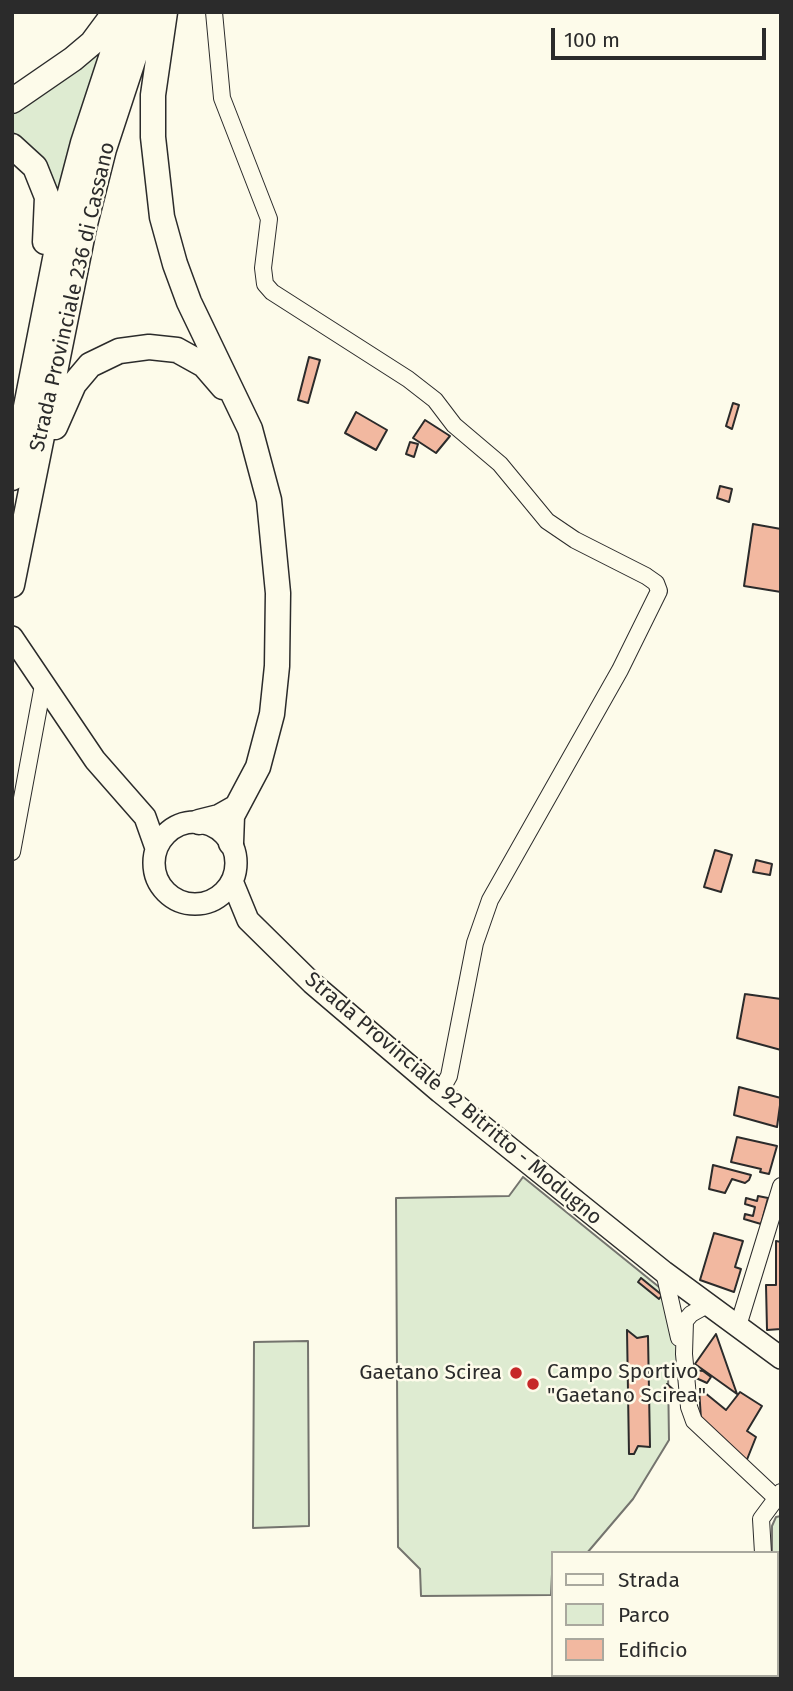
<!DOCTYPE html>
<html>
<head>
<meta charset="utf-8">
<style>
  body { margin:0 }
  #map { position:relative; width:793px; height:1691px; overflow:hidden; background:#fdfbea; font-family:"Fira Sans",sans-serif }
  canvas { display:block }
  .frame { position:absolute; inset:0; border:14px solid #2b2b2b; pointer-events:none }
  .legend { position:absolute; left:551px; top:1551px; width:228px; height:126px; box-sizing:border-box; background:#fdfbea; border:2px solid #a9a89e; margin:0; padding:9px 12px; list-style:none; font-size:21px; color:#2b2b2b }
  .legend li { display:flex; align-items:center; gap:14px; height:35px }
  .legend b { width:35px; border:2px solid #a9a89e }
  .scale { position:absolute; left:551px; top:28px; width:215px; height:32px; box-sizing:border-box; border:4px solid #2b2b2b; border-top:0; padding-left:9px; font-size:21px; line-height:24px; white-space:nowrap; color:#2b2b2b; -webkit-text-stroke:5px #fdfbea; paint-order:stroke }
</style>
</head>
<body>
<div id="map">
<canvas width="793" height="1691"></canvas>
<div class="frame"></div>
<ul class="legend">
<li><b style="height:9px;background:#fdfbea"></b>Strada</li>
<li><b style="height:19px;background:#deebd1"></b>Parco</li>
<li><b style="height:19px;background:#f2b8a0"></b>Edificio</li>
</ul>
<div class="scale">100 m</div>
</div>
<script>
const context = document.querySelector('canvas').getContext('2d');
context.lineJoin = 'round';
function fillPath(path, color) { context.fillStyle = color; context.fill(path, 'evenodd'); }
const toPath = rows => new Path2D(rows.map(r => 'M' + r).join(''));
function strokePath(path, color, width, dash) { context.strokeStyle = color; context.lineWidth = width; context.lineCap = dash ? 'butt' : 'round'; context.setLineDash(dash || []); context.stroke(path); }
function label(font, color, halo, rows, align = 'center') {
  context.font = font + ' "Fira Sans",sans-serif'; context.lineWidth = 5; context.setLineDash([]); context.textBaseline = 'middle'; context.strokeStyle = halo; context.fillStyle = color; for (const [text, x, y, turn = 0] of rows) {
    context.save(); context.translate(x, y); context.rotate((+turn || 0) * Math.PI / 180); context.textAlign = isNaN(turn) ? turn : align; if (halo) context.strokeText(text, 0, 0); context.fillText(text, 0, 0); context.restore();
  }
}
const green = toPath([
  [102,48,60,191,56,192,12,142,12,108,102,48],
  [523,1177,664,1291,681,1358,668,1370,669,1440,633,1499,587,1553,553,1553,551,1595,421,1596,420,1569,398,1547,396,1198,509,1196,523,1177],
  [308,1341,309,1526,253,1528,254,1342,308,1341],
  [781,1516,781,1561,777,1560,777,1553,772,1553,772,1526,776,1517,781,1516]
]);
const building = toPath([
  [309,357,320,360,308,403,298,400,309,357],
  [733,403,739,405,732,429,726,426,733,403],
  [356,412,387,430,376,450,345,433,356,412],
  [425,420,450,436,436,453,413,438,425,420],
  [410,442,418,444,414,457,406,454,410,442],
  [720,486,732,489,729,502,717,498,720,486],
  [753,524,781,529,781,592,744,586,753,524],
  [715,850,732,855,721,892,704,887,715,850],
  [756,860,772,864,770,875,753,872,756,860],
  [745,994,781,999,781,1050,737,1038,745,994],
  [739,1087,781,1098,777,1127,734,1115,739,1087],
  [737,1137,777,1146,769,1174,760,1172,761,1169,731,1162,737,1137],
  [713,1165,751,1175,749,1180,745,1183,732,1179,725,1193,709,1189,713,1165],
  [758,1196,768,1198,761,1224,744,1219,745,1214,753,1216,755,1207,745,1204,746,1198,757,1201,758,1196],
  [714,1233,743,1241,735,1267,741,1269,734,1292,700,1280,714,1233],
  [776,1241,781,1242,781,1329,767,1330,766,1285,776,1285,776,1241],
  [641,1278,662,1295,659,1299,638,1282,641,1278],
  [627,1330,637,1338,648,1336,650,1447,638,1446,634,1454,629,1454,627,1330],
  [716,1334,737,1394,695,1364,716,1334],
  [695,1370,703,1371,711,1377,707,1383,696,1378,695,1370],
  [667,1384,675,1391,668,1399,664,1395,667,1384],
  [699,1388,726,1410,740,1392,762,1406,747,1431,756,1437,746,1462,701,1419,699,1388]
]);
const minor = toPath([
  [214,12,222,98,269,219,263,268,265,284,272,292,408,379,435,400,454,425,500,464,547,521,575,540,646,576,656,583,659,591,620,670,490,900,475,943,449,1076,440,1092],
  [12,852,43,685],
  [664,1272,679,1338],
  [707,1305,691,1314,685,1321,684,1354,689,1407,694,1421,775,1497],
  [738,1326,781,1186],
  [763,1553,761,1519,781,1492],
  [777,1577,781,1577],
  [767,1675,767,1679]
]);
const major = toPath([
  [12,637,95,760,145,817,156,848],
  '154 863a41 41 0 1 1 82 0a41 41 0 1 1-82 0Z',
  [232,881,248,920,312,983,440,1092,664,1272,781,1358]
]);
const highway = toPath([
  [165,12,153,95,153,137,162,217,175,264,189,302,250,429,269,500,278,593,277,666,272,714,258,767,232,816,231,843],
  [12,101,73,59,92,43,115,12],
  [12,146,35,167,47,197,45,242],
  [55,427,74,384,90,365,119,351,149,347,177,350,204,365,223,387],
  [12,478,62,223,83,143,126,12],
  [12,585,84,228,104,149,149,12],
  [199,822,219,817,235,808]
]);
const markers = [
  [516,1373,7,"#c62828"],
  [533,1384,7,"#c62828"]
];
const streetNames = [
  ["Strada Provinciale 236 di Cassano",73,297,-77],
  ["Strada Provinciale 92 Bitritto - Modugno",453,1099,40]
];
const poiNames = [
  ["Campo Sportivo",547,1372],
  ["\"Gaetano Scirea\"",547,1396],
  ["Gaetano Scirea",502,1373,"right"]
];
fillPath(green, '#deebd1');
strokePath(green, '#74746e', 2);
fillPath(building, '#f2b8a0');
strokePath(building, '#2b2b2b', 2);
strokePath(minor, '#2b2b2b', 18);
strokePath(major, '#2b2b2b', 24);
strokePath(highway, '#2b2b2b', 27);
strokePath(minor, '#fdfbea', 16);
strokePath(major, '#fdfbea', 21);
strokePath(highway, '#fdfbea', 24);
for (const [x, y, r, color] of markers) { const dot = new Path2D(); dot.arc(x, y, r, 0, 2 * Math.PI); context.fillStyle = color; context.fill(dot); strokePath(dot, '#fdfbea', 2.5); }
label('21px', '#2b2b2b', '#fdfbea', streetNames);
label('21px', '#2b2b2b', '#fdfbea', poiNames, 'left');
</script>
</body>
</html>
